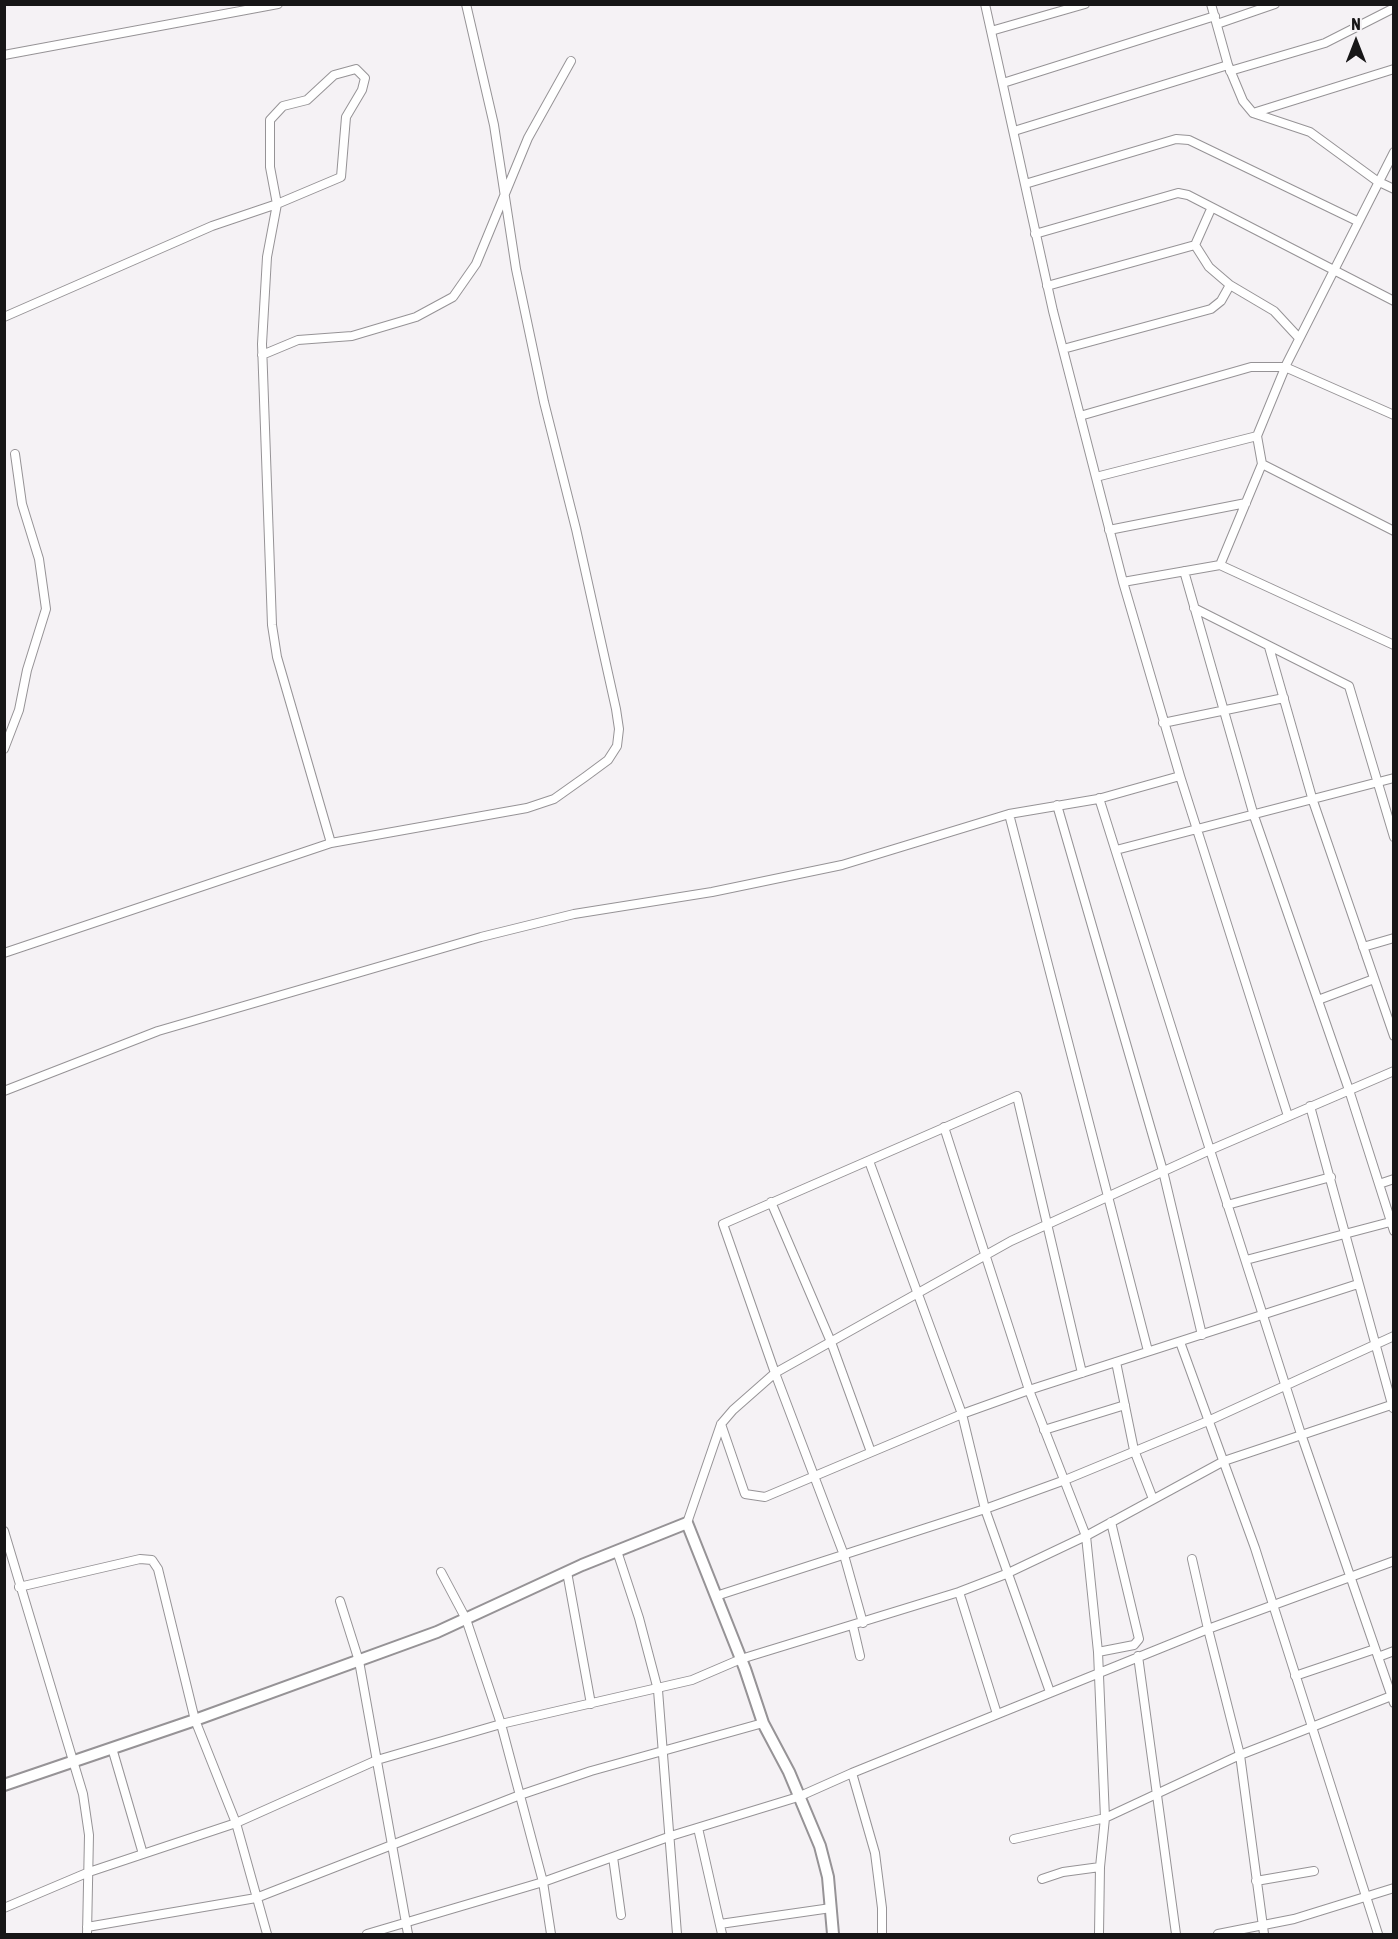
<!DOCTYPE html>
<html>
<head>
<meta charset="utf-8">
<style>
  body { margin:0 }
  #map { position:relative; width:1398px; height:1939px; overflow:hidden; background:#f5f2f5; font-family:"Asap Condensed",sans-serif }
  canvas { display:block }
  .frame { position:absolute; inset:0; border:6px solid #171617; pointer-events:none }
  .north { position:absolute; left:1326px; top:12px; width:60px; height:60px; -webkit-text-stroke:4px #f5f2f5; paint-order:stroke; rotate:0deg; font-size:16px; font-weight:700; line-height:24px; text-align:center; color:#171617 }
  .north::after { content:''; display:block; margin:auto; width:21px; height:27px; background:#171617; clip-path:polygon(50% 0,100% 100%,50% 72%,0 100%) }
</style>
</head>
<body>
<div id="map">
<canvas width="1398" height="1939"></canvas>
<div class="frame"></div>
<div class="north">N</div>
</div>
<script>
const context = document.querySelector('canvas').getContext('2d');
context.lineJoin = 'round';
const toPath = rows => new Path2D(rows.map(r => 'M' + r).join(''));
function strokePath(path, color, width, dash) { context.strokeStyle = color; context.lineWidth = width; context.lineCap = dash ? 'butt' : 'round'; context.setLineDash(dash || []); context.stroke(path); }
const street = toPath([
  [1211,4,1228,65,1243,101,1253,113,1310,132,1377,181,1394,189],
  [1217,24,1275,4],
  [991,31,1085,4],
  [4,55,278,4],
  [1230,71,1325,43,1394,8],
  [1003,83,1215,16],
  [1253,113,1394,69],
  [1014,131,1228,65],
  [1025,184,1176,139,1189,140,1357,221],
  [1035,234,1178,193,1188,195,1394,301],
  [1195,245,1209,267,1230,285],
  [1047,286,1195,245,1211,209],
  [4,317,212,226,277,204,341,177,346,117,362,90,365,78,356,69,334,75,307,100,283,106,270,120,270,167,277,204,267,257,262,344,272,625,277,657,331,843],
  [1063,349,1211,309,1221,301,1230,285,1274,311,1299,338],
  [262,355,298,340,352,336,416,317,453,297,476,264,528,138,571,61],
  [1080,416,1251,367,1285,367,1394,415],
  [1262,464,1394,531],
  [1096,477,1257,436],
  [1109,530,1246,503],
  [1220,565,1262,464,1257,436,1287,363,1394,152],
  [1184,571,1254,816,1349,1090,1394,1231],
  [1123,582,1220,565,1394,645],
  [1194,608,1349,686,1394,837],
  [1269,647,1313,801,1394,1036],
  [1163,723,1284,698],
  [4,749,19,710,27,670,46,609,39,559,22,504,15,454],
  [1180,776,1288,1116],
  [1099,798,1210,1150,1394,1071],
  [1057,805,1163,1171,1202,1335],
  [1009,814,1148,1351],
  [1116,850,1394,778],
  [1363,947,1394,938],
  [4,953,331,843,527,808,554,799,585,777,608,760,617,746,619,729,616,709,576,529,544,402,516,269,494,125,466,4],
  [1318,1000,1374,979],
  [4,1091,158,1031,481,937,574,914,712,892,842,865,1009,814,1098,799,1180,776,1123,582,1053,311,985,4],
  [1310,1106,1393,1408],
  [944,1127,1029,1390,1086,1536,1098,1652,1105,1818,1100,1867,1099,1934],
  [869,1161,962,1414,985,1509,1050,1692],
  [1379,1184,1394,1179],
  [771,1202,831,1342,871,1452],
  [1227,1205,1331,1177],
  [1246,1260,1394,1221],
  [1180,1342,1255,1548,1378,1934],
  [1116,1362,1134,1450,1153,1499],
  [721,1424,745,1494,765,1497,962,1414,1029,1390,1358,1284],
  [1044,1430,1125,1405],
  [687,1523,721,1424,733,1410,775,1373,1011,1241,1210,1150,1301,1434,1394,1703],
  [4,1531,83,1794,89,1835,87,1934],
  [617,1551,639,1618,658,1690,677,1934],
  [441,1572,466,1619,501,1724,543,1882,551,1934],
  [567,1572,591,1704],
  [19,1587,140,1559,152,1560,158,1569,195,1720,236,1823,267,1934],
  [959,1592,997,1714],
  [716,1596,985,1509,1065,1480,1208,1421,1394,1336],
  [340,1601,359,1661,408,1934],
  [863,1623,844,1555,775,1373,723,1224,1017,1096,1082,1373],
  [853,1626,860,1656],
  [1098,1652,1134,1645,1139,1639,1111,1522],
  [1138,1656,1176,1934],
  [1378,1657,1394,1651],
  [1295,1676,1375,1649],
  [112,1748,143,1854],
  [852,1773,1208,1629,1192,1559],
  [698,1828,722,1934],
  [1014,1839,1105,1818,1240,1755,1394,1695],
  [613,1857,621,1915],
  [1042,1879,1063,1872,1100,1867],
  [1256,1881,1314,1871],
  [4,1908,89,1872,236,1823,377,1760,501,1724,692,1680,741,1659,959,1592,1006,1574,1086,1536,1224,1461,1394,1404],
  [720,1924,831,1908],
  [87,1927,256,1898,520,1795,591,1771,763,1723],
  [367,1934,543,1882,674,1835,798,1797,852,1773,875,1853,882,1908,882,1934],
  [1218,1934,1294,1919,1394,1888],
  [1264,1934,1240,1755,1208,1629,1394,1561]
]);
const secondary = toPath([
  [4,1785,195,1720,437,1632,582,1565,687,1523,745,1669,763,1723,789,1772,820,1846,828,1877,833,1934]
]);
strokePath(street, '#969396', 10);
strokePath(secondary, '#969396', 14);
strokePath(street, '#fff', 8);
strokePath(secondary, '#fff', 10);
</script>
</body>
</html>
